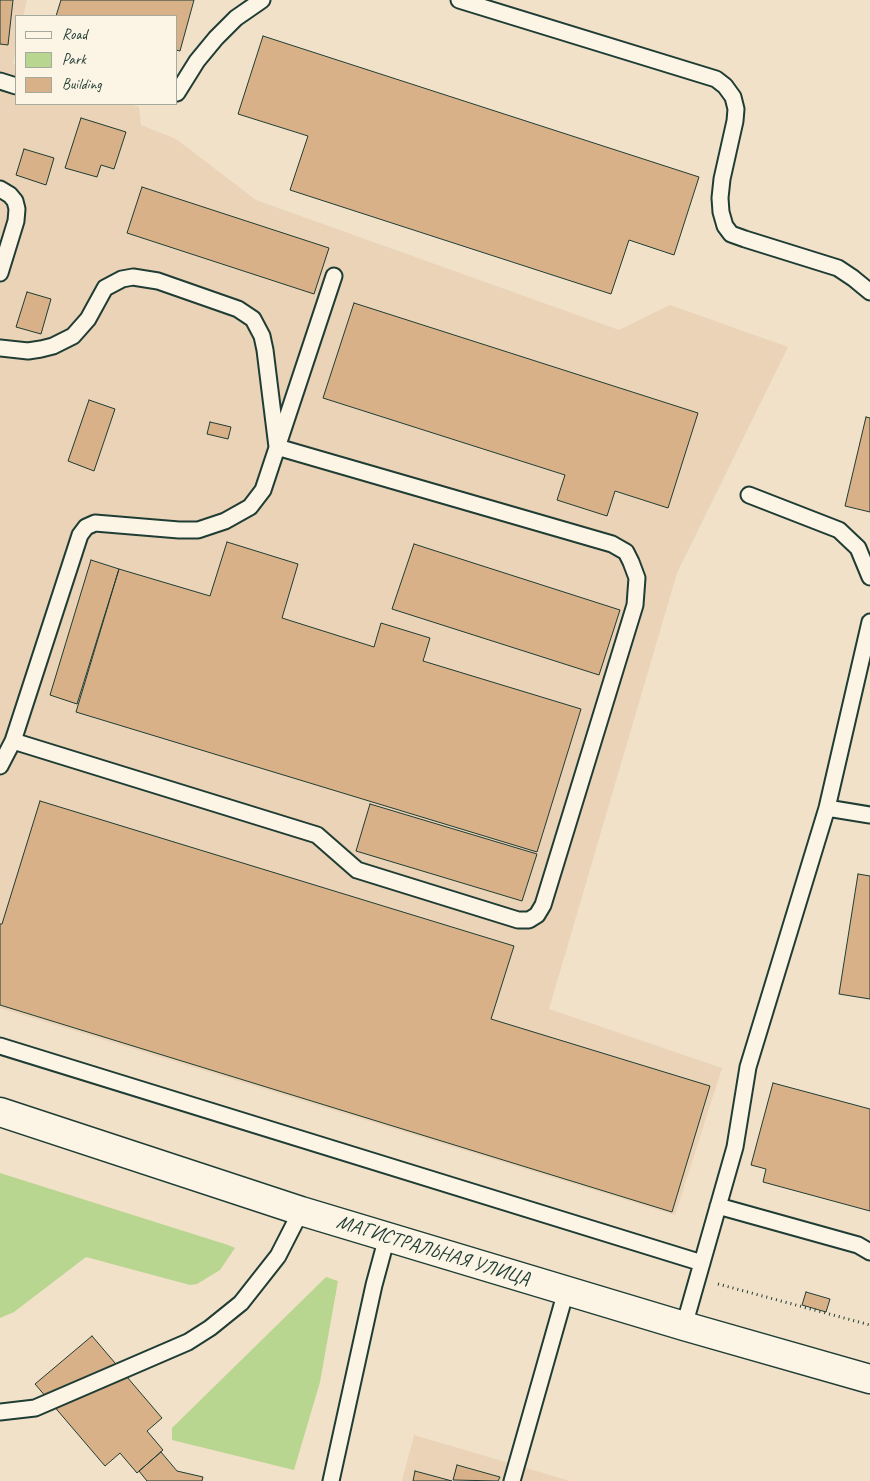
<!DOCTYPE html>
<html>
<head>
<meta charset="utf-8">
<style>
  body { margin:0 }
  #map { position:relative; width:870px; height:1481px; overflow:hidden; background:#f1e1c9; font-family:Caveat,sans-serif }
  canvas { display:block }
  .legend { position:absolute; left:15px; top:15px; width:162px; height:90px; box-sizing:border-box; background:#fcf5e5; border:1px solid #a4ab9e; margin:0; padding:6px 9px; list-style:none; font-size:15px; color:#1f3d34 }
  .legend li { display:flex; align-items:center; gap:10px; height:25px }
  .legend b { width:25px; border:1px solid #a4ab9e }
</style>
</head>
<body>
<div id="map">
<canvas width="870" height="1481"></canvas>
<ul class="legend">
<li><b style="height:6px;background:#fcf5e5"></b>Road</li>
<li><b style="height:14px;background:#b8d68f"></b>Park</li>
<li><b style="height:14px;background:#d8b189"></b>Building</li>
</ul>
</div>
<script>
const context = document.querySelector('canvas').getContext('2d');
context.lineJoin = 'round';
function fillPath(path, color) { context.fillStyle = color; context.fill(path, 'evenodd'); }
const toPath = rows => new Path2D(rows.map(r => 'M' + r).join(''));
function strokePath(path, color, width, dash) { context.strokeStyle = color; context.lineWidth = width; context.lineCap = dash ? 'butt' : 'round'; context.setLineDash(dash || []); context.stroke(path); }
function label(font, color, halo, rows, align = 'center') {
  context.font = font + ' Caveat,sans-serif'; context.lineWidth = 4; context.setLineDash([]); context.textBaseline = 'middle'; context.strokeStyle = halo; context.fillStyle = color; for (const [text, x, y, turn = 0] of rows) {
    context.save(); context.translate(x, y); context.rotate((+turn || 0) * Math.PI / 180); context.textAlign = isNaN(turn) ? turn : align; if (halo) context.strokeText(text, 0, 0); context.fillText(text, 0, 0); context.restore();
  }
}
const built = toPath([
  [0,0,27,0,23,16,16,16,16,47,13,64,16,65,16,104,128,104,139,107,141,125,176,139,256,200,619,330,670,305,788,347,677,573,549,1009,722,1068,675,1215,0,1008],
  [414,1435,570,1481,402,1481]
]);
const green = toPath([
  [0,1173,228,1245,235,1248,220,1270,197,1284,190,1285,86,1257,14,1312,0,1318],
  [326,1277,338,1281,320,1382,294,1470,172,1440,172,1428]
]);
const building = toPath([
  [0,0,13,0,8,45,0,44,0,0],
  [61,0,194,0,180,51,176,50,176,16,56,16,61,0],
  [263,36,699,177,674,255,629,240,611,294,290,190,308,136,238,114,263,36],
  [81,118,126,132,114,169,101,165,97,177,65,168,81,118],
  [24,149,54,158,46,185,16,175,24,149],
  [142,187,329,248,314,294,127,233,142,187],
  [27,292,51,299,41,334,16,327,27,292],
  [354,303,698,413,668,508,615,491,607,516,557,500,565,475,323,398,354,303],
  [89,400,115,409,94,471,68,461,89,400],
  [866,417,870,418,870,512,845,506,866,417],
  [210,422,231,427,228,439,207,434,210,422],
  [227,542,298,564,282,618,374,647,381,623,430,638,423,661,581,709,537,852,76,712,119,569,210,596,227,542],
  [414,544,620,610,599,675,392,609,414,544],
  [91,560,119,569,77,704,50,695,91,560],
  [40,801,514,946,491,1019,710,1086,672,1212,0,1005,0,924,2,924,40,801],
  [370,804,537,854,522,901,356,851,370,804],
  [858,874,870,876,870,999,839,994,858,874],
  [773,1083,870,1109,870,1211,763,1182,766,1169,751,1165,773,1083],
  [806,1292,830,1299,826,1312,802,1305,806,1292],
  [92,1336,162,1418,147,1431,163,1450,137,1473,120,1453,105,1466,35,1384,92,1336],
  [161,1452,177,1471,203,1477,202,1481,147,1481,139,1471,161,1452],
  [457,1465,500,1477,498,1481,453,1480,457,1465],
  [415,1471,452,1481,413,1481,415,1471]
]);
const path = toPath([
  [718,1284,870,1325]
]);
const service = toPath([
  [459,0,716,79,725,86,733,97,736,109,735,121,722,179,720,198,721,212,725,226,731,234,745,239,838,268,853,278,870,292],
  [0,81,16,86],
  [177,93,197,61,216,38,236,18,262,0],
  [0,189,10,195,15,201,17,209,16,221,0,273],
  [0,348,28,351,41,349,53,346,73,336,88,319,105,288,122,279,133,277,158,281,238,309,253,319,262,336,265,350,277,447,612,544,626,552,631,562,637,578,635,605,543,905,537,915,529,920,518,920,357,870,317,835,13,741],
  [749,495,839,530,858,548,870,577],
  [0,766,13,741,80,535,86,527,95,523,179,530,198,530,225,521,250,507,263,490,334,276],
  [827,808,870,815],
  [0,1046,702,1263],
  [718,1206,858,1245,870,1252],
  [684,1326,735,1147,748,1067,827,808,870,622],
  [0,1412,35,1408,188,1342,210,1328,241,1303,278,1256,301,1211],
  [331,1481,374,1285,387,1237],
  [512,1481,566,1291]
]);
const secondary = toPath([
  [0,1112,301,1211,684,1326,870,1379]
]);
const streetNames = [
  ["МАГИСТРАЛЬНАЯ УЛИЦА",433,1251,17]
];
fillPath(built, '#ead3b6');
fillPath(green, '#b8d68f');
fillPath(building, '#d8b189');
strokePath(building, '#1f3d34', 1);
strokePath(service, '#1f3d34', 19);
strokePath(secondary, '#1f3d34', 31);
strokePath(path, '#1f3d34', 3, [1, 4]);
strokePath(service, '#fcf5e5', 15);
strokePath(secondary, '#fcf5e5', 28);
label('20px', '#1f3d34', '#fcf5e5', streetNames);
</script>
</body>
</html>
